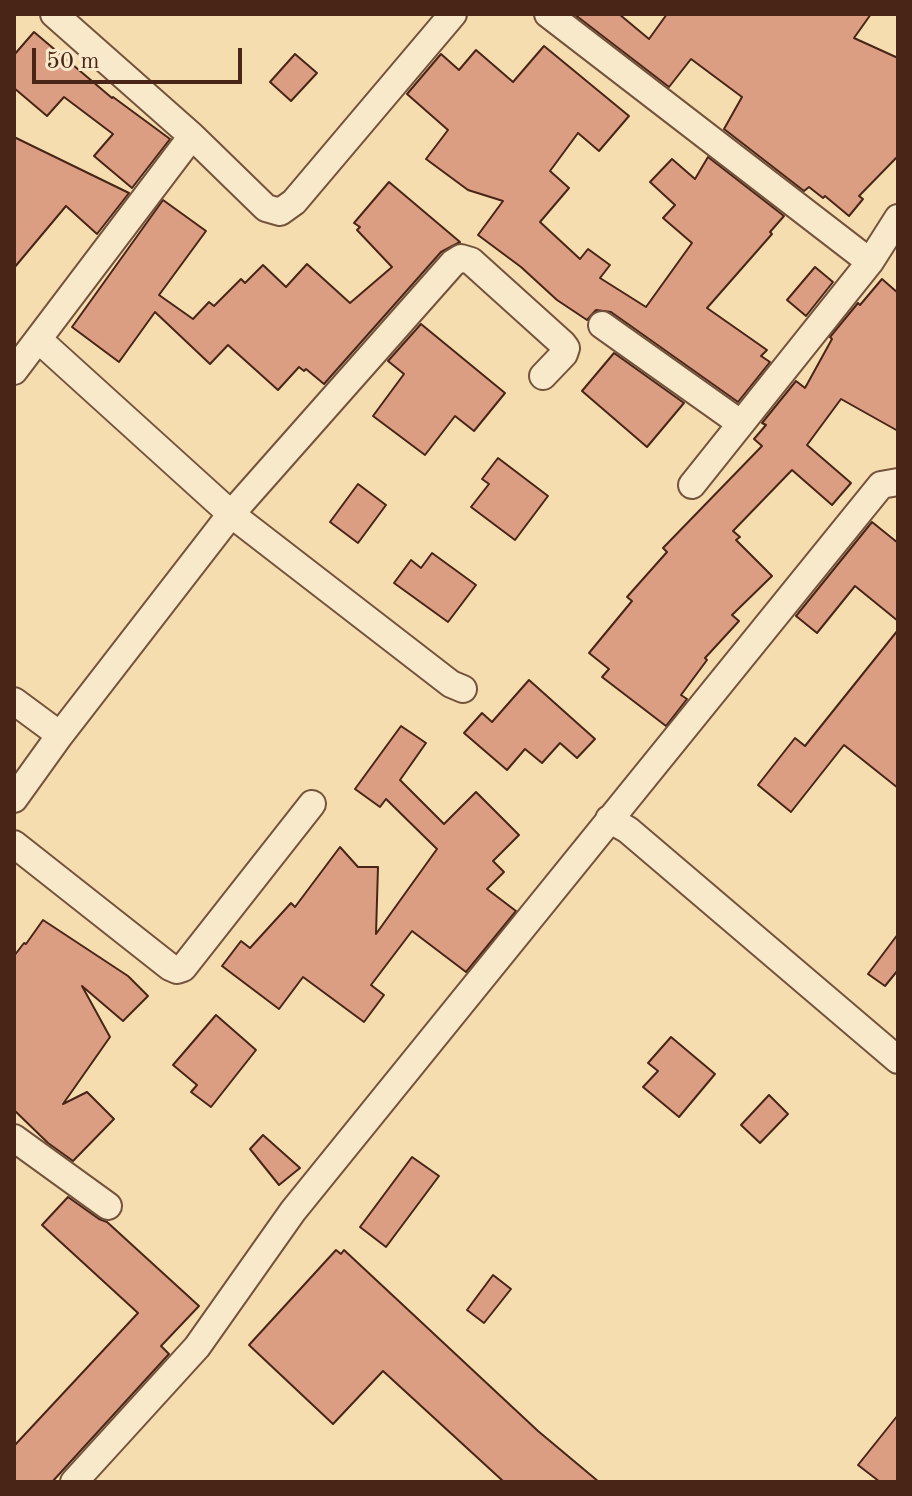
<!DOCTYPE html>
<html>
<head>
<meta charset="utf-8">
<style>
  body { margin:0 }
  #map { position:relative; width:912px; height:1496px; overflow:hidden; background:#f6ddaf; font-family:"Old Standard TT",serif }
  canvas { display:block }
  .frame { position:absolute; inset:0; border:16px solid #482517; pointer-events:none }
  .scale { position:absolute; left:32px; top:48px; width:210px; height:36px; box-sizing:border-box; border:4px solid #482517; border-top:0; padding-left:10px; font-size:24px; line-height:28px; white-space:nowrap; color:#482517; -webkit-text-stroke:6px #f9e9cb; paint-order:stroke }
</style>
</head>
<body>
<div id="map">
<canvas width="912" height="1496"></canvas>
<div class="frame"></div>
<div class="scale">50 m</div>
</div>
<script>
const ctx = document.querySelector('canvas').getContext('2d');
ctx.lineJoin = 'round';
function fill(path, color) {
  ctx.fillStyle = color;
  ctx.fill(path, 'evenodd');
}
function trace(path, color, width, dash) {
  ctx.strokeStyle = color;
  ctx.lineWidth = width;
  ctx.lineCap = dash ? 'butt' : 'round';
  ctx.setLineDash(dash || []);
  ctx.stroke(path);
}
const building = new Path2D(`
  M 574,14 L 619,14 L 649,39 L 667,14 L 871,14 L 854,38 L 898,58 L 898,156 L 859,196 L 863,199 L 849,216 L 825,196 L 823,198 L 809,187 L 804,191 L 724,129 L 742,97 L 691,59 L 669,87 Z
  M 34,32 L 112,98 L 113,97 L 170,139 L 132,188 L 94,156 L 113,134 L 64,97 L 47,116 L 14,88 L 14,55 Z
  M 544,46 L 629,116 L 599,151 L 578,133 L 550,171 L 569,188 L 540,222 L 580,259 L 588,249 L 610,265 L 600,278 L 646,307 L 692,243 L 663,218 L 675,205 L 650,182 L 672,159 L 695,179 L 708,157 L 784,216 L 770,232 L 772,234 L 707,308 L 767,350 L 761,356 L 770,362 L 738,402 L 611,312 L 596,310 L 587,320 L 557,300 L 521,267 L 478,235 L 503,201 L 468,190 L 426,159 L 448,130 L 407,94 L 441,54 L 459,70 L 476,50 L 513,82 Z
  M 295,54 L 317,73 L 291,101 L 270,82 Z
  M 14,137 L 129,193 L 97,234 L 66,206 L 14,268 Z
  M 389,182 L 460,242 L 441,252 L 324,384 L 306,369 L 304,371 L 299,367 L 278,390 L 228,345 L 210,364 L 155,312 L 119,362 L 72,327 L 163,200 L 206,231 L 159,295 L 193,319 L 209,302 L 214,306 L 241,279 L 245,283 L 263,265 L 286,287 L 307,264 L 350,303 L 392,267 L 357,230 L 360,227 L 354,223 Z
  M 815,267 L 833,282 L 806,316 L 787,300 Z
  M 882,279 L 898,293 L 898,431 L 841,399 L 807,445 L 851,483 L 832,505 L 792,470 L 733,531 L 740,537 L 736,540 L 772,576 L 732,615 L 739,621 L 705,658 L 707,660 L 681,695 L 687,699 L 666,726 L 602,677 L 609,669 L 589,653 L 632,601 L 627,597 L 667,552 L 663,548 L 762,446 L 754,439 L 766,425 L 762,423 L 796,381 L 805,388 L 832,339 L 830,337 L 858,303 L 860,305 Z
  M 421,324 L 505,393 L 474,431 L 455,416 L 425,455 L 373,416 L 404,374 L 388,361 Z
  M 614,353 L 684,403 L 647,447 L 582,391 Z
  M 498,458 L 548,496 L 515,540 L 471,507 L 489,484 L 482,479 Z
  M 358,484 L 386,505 L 358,543 L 330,522 Z
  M 872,522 L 898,543 L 898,621 L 855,586 L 817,633 L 796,616 Z
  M 432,553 L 476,585 L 448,622 L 394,583 L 411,560 L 421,568 Z
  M 898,630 L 898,788 L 844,745 L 791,812 L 758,785 L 795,738 L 805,746 Z
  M 529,680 L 595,739 L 577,758 L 560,743 L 542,763 L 525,749 L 507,770 L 464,733 L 482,713 L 492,722 Z
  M 401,726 L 426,743 L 400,780 L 444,824 L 476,792 L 519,835 L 493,861 L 504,872 L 487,889 L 516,911 L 466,972 L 412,931 L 371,985 L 384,995 L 364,1022 L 303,977 L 279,1009 L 222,966 L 241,941 L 250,948 L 291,903 L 295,907 L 340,847 L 358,867 L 378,867 L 376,934 L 437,849 L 386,799 L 380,807 L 355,789 Z
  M 43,920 L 128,976 L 148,996 L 123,1021 L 82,986 L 110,1037 L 63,1104 L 87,1092 L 114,1119 L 73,1161 L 48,1143 L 14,1110 L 14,956 L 24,943 L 26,944 Z
  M 898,934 L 898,970 L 885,986 L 868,974 Z
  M 216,1015 L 256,1050 L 211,1107 L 191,1092 L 197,1085 L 173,1065 Z
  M 671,1037 L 715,1074 L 679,1117 L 643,1087 L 658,1071 L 648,1063 Z
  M 769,1095 L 788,1114 L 760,1143 L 741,1125 Z
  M 263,1135 L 300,1168 L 279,1185 L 250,1149 Z
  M 412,1157 L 439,1176 L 386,1247 L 360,1227 Z
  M 68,1197 L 99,1219 L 107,1222 L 199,1306 L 161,1346 L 169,1354 L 52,1482 L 14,1482 L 14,1446 L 138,1313 L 42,1225 Z
  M 336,1250 L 341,1254 L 344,1250 L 538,1431 L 599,1482 L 504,1482 L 383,1371 L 333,1424 L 249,1345 Z
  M 493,1275 L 511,1289 L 484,1323 L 467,1310 Z
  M 898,1415 L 898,1482 L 880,1482 L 858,1465 Z`);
const minor = new Path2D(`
  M 54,14 L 192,136 L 266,208 L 280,212 L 294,202 L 453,14
  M 548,14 L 870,262
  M 602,325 L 740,423
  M 39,340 L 231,514 L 451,684 L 463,689
  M 14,371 L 192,136
  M 692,485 L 870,262 L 898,218
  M 14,701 L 60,735
  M 14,799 L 60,735 L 231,514 L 453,263 L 461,258 L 471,261 L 563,344 L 566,348 L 564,354 L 543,376
  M 609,819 L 628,830 L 898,1060
  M 14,844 L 170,967 L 177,970 L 183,968 L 312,804
  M 14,1138 L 108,1206
  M 74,1482 L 197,1347 L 293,1211 L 881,485 L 898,482`);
fill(building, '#db9e83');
trace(building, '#482517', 2);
trace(minor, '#74533d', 30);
trace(minor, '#f9e9cb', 26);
</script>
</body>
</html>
